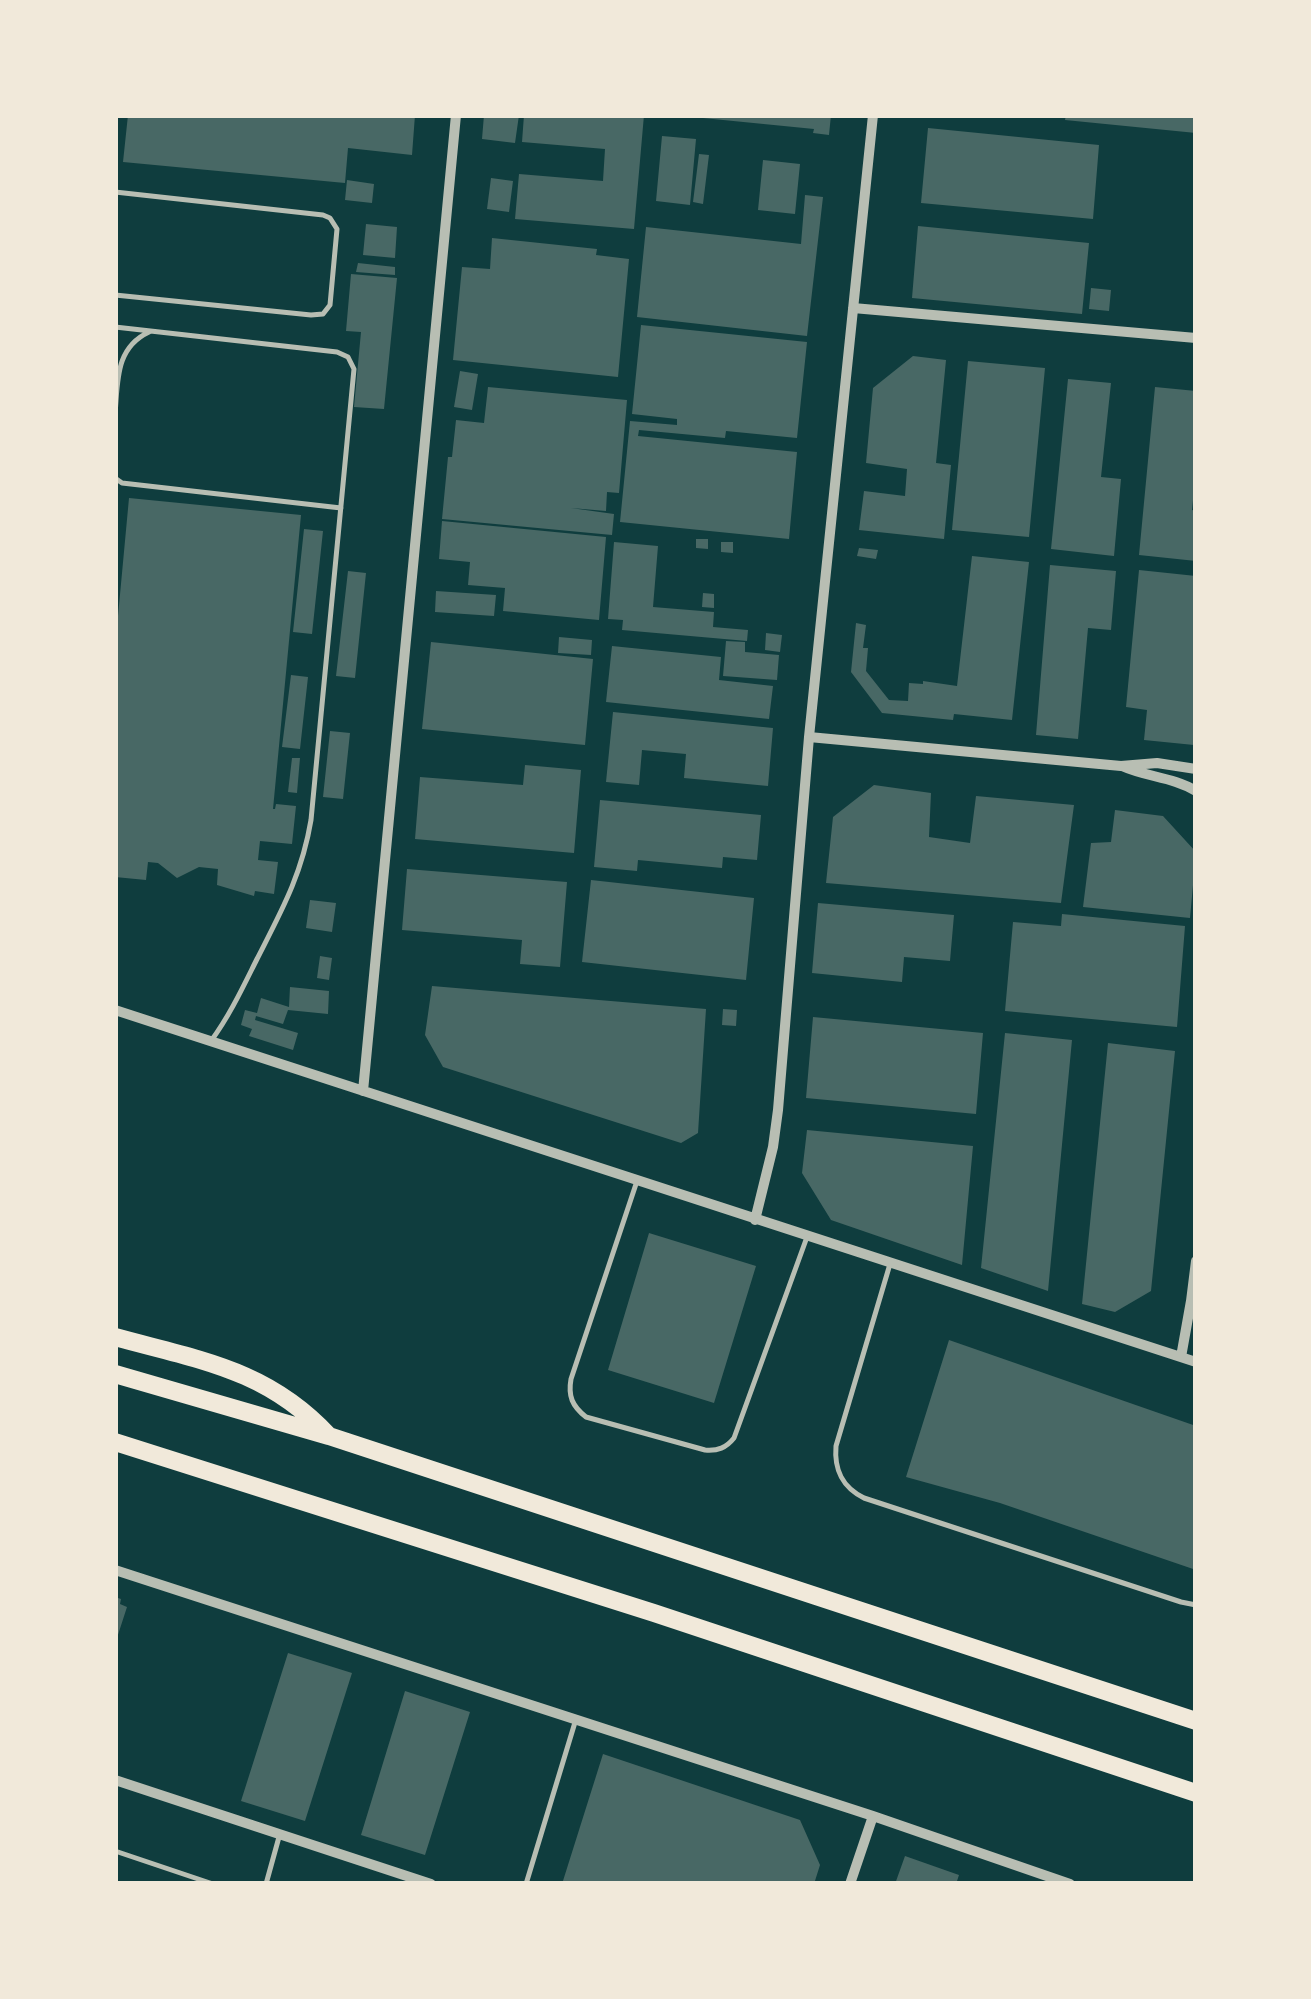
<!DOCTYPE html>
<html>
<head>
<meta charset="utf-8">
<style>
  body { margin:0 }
  #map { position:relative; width:1311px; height:1999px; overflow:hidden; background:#0f3d3e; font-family:"PT Sans Narrow",sans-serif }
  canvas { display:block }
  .frame { position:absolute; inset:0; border:118px solid #f1e9da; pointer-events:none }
</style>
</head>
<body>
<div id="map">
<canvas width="1311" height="1999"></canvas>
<div class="frame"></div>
</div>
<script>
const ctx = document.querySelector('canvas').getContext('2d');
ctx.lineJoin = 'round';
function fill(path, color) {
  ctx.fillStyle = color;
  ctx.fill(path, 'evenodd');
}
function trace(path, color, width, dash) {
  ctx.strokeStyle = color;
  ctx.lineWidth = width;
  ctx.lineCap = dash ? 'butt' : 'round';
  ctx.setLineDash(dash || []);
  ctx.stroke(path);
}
const building = new Path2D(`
  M 128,115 L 415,115 L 412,155 L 348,148 L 345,183 L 123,162 Z
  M 484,115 L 519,115 L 515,143 L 482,139 Z
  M 524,115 L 644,115 L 634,229 L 515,219 L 519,174 L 603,181 L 605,149 L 522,142 Z
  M 703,115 L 831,115 L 829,135 L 813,133 L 814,129 L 703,118 Z
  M 1066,115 L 1196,115 L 1196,133 L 1065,120 Z
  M 928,128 L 1099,145 L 1093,219 L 921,203 Z
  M 662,136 L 696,139 L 690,205 L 656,201 Z
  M 699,154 L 709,155 L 703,204 L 693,202 Z
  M 763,160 L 800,164 L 795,214 L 758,210 Z
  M 491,178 L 513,181 L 509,212 L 487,209 Z
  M 347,180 L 374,184 L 372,203 L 345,200 Z
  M 805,195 L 823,197 L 807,336 L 637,317 L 646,227 L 801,244 Z
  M 366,224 L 397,227 L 395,258 L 363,255 Z
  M 918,226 L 1089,243 L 1082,314 L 912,298 Z
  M 492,238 L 597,249 L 596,255 L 629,259 L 618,377 L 453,360 L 462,267 L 490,269 Z
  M 358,263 L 395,267 L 395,275 L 356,272 Z
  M 351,274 L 397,278 L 384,409 L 354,407 L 361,332 L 346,331 Z
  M 1091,288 L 1111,290 L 1109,311 L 1089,309 Z
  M 641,325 L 807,342 L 797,438 L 726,431 L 725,438 L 639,430 L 638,436 L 797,452 L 789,539 L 620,522 L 630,421 L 677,425 L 677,419 L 632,414 Z
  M 913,356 L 946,360 L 936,463 L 951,465 L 944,539 L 859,530 L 864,491 L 905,496 L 907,469 L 866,463 L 873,388 Z
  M 968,361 L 1045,368 L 1029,537 L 952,530 Z
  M 460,371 L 478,374 L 472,410 L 454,407 Z
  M 1068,379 L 1111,383 L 1101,477 L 1121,479 L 1114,556 L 1051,549 Z
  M 488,387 L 627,400 L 619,493 L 607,492 L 606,511 L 571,508 L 614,514 L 612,535 L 442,519 L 448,457 L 452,457 L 456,420 L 484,423 Z
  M 1155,387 L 1196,391 L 1196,471 L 1192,510 L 1196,511 L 1196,561 L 1139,555 Z
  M 129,498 L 301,515 L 273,809 L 275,809 L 276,804 L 296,806 L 292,844 L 260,841 L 258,860 L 278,862 L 274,894 L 255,891 L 254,896 L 217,885 L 218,869 L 199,867 L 177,878 L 158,863 L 148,862 L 146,880 L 115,877 L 115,648 Z
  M 442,521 L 606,537 L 599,620 L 503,611 L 505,588 L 468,585 L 470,562 L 439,559 Z
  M 304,529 L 323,531 L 312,634 L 293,632 Z
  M 696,539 L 708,539 L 708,549 L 696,548 Z
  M 614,542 L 658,546 L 653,607 L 714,612 L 713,627 L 748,630 L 747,641 L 622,630 L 623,620 L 608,619 Z
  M 721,542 L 733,542 L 733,553 L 721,552 Z
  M 859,548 L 878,550 L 876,559 L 857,556 Z
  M 972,556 L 1029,562 L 1012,720 L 954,714 L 953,720 L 882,713 L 851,672 L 856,623 L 866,625 L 863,648 L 868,648 L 866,671 L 889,700 L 908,701 L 909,683 L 923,684 L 923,681 L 957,686 Z
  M 1050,565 L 1116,571 L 1111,630 L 1088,628 L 1078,739 L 1036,735 Z
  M 1139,570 L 1196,576 L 1196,718 L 1194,745 L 1144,740 L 1147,710 L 1126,707 Z
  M 348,571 L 366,573 L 355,678 L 336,676 Z
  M 436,591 L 496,595 L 494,616 L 435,612 Z
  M 703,593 L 714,594 L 714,608 L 702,607 Z
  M 766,633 L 782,635 L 780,652 L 765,650 Z
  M 559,637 L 592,640 L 591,655 L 558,653 Z
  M 726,641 L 745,642 L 745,652 L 779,655 L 777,680 L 723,676 Z
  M 431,642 L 593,659 L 585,745 L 422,729 Z
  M 612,646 L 721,657 L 719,680 L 773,686 L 769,719 L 606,702 Z
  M 291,675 L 308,677 L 300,749 L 282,747 Z
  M 613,712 L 773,728 L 768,786 L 684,778 L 686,754 L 642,750 L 639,785 L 606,782 Z
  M 330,731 L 350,733 L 343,799 L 323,797 Z
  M 292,758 L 300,758 L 297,793 L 288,792 Z
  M 525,765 L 581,770 L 574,853 L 415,839 L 420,777 L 523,785 Z
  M 874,785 L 931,793 L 929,837 L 970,843 L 976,796 L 1074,805 L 1061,903 L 826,883 L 833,817 Z
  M 600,800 L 761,815 L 757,860 L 723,857 L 722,868 L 638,860 L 637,871 L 594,867 Z
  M 1115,810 L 1163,816 L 1196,852 L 1190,918 L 1083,907 L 1091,843 L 1111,842 Z
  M 407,869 L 567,882 L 560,967 L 520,964 L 522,940 L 402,930 Z
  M 591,880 L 754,898 L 746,980 L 582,962 Z
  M 310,900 L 336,903 L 332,932 L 306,928 Z
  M 818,903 L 954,915 L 950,961 L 904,957 L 902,982 L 812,973 Z
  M 1062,914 L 1185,926 L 1177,1027 L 1005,1011 L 1013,922 L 1061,926 Z
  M 320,956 L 332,958 L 329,980 L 317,978 Z
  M 432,986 L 706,1009 L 698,1133 L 681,1143 L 443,1067 L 425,1035 Z
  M 290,987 L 329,991 L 328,1014 L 288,1010 L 283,1024 L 256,1016 L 255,1020 L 298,1033 L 293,1050 L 249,1036 L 252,1029 L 241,1025 L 245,1010 L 257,1013 L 261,998 L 289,1007 Z
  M 723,1009 L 737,1010 L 736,1026 L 722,1025 Z
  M 813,1017 L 983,1033 L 976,1114 L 806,1098 Z
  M 1005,1033 L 1072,1040 L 1048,1291 L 981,1268 Z
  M 1108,1043 L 1175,1051 L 1151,1291 L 1115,1312 L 1082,1304 Z
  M 807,1130 L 973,1146 L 962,1265 L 831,1220 L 802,1173 Z
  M 649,1233 L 756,1266 L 714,1403 L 608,1370 Z
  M 949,1340 L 1196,1426 L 1196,1570 L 1000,1503 L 906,1477 Z
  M 115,1597 L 121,1599 L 120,1604 L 127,1607 L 116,1641 Z
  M 288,1653 L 352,1673 L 305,1821 L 241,1801 Z
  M 405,1691 L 470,1712 L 425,1855 L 361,1835 Z
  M 603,1754 L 800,1820 L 820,1865 L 814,1884 L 562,1884 Z
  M 905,1856 L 959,1875 L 957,1881 L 965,1884 L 895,1884 Z`);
const service = new Path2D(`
  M 115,192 L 323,215 L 330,218 L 337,229 L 330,305 L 323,314 L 311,315 L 115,295
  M 115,327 L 337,352 L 348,357 L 354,369 L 311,820 C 302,874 282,910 257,959 C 243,987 230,1015 211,1041
  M 115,414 C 118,381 115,348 149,332
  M 115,478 L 122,483 L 341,508
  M 637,1181 L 571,1379 C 568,1396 572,1406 586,1417 L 705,1450 C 718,1451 726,1448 734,1438 L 807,1237
  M 890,1264 L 836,1446 C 834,1470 842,1487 864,1498 L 1181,1602 L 1196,1605
  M 115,1851 L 213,1884
  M 266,1884 L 279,1837
  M 526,1884 L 576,1719`);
const minor = new Path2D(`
  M 853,308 L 1196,338
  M 809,737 L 1121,766 L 1157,763 L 1196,769
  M 1122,766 C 1146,777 1173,777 1196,791
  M 115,1010 L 1196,1362
  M 363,1091 L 456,115
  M 755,1220 L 773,1147 L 778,1110 L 809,737 L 873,115
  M 1181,1357 L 1191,1301 L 1196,1261
  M 115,1570 L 873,1816 L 1070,1884
  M 115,1780 L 431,1884
  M 850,1884 L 873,1816`);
const primary = new Path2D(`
  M 115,1337 C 199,1360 267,1369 329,1436
  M 115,1374 L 329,1436 L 1196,1721
  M 115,1442 L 654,1613 L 1196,1793`);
fill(building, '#486865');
trace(service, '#b8beb3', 5);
trace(minor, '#b8beb3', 10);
trace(primary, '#f1e9da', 18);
</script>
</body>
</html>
